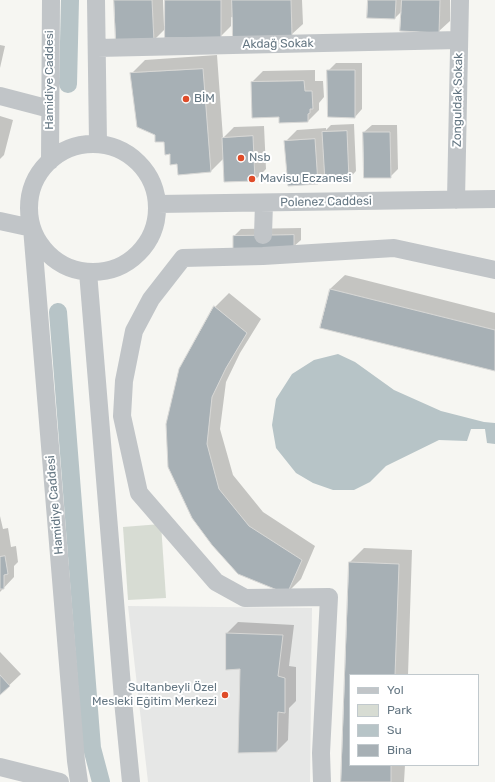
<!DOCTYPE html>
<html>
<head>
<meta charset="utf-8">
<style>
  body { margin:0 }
  #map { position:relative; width:495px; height:782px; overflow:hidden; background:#f6f6f2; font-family:Rubik,sans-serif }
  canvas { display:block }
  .legend { position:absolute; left:349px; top:674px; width:130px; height:92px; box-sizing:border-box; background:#fff; border:1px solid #c1c9cd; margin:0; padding:5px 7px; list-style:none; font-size:12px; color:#657783 }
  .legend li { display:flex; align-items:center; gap:8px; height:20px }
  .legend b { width:20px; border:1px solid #c1c9cd }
</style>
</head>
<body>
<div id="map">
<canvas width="495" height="782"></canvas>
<ul class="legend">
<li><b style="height:5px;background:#c1c5c8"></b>Yol</li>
<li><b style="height:11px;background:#d7dcd3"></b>Park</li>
<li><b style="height:11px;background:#b7c4c7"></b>Su</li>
<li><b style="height:11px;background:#a7b0b5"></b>Bina</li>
</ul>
</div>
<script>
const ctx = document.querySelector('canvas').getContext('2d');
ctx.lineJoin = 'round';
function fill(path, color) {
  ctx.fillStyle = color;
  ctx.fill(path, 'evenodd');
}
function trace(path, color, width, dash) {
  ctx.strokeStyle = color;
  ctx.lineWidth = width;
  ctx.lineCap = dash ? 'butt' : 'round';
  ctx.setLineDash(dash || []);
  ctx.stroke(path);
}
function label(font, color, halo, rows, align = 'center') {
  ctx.font = font + ' Rubik,sans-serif';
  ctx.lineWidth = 4;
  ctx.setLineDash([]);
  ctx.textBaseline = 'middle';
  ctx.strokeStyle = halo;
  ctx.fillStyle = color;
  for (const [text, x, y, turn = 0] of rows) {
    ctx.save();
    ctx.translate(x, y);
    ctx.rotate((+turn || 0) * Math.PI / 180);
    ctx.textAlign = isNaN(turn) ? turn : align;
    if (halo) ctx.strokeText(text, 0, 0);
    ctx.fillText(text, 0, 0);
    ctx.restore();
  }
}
const built = new Path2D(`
  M 128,606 L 312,608 L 310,782 L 148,782 Z`);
const green = new Path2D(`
  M 161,524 L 166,598 L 128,600 L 123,527 Z`);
const water = new Path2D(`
  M 338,354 L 355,362 L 394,390 L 441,411 L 484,422 L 495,423 L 495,444 L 487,443 L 485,429 L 471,429 L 467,441 L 439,440 L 386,466 L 370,482 L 354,490 L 333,490 L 313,483 L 296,473 L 276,448 L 272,425 L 276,399 L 292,374 L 314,360 Z`);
const shadow = new Path2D(`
  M 115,0 L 163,0 L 164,26 L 166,26 L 166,0 L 302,0 L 303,24 L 291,35 L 231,17 L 231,26 L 220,37 L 166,28 L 153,41 Z
  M 369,0 L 450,0 L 450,21 L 438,32 L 402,11 L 395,18 Z
  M 0,45 L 5,46 L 0,68 Z
  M 217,55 L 223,138 L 234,127 L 264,126 L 266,169 L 255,180 L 224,158 L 210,172 L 178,163 L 171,153 L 165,141 L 156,135 L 131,74 L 145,60 Z
  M 336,63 L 362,63 L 362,109 L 355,117 L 328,71 Z
  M 315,70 L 315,81 L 323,81 L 324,97 L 319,103 L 319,110 L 308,121 L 280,116 L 252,82 L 263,71 Z
  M 0,116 L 13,120 L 4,155 L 0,159 Z
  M 354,124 L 356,171 L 349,179 L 325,175 L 318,183 L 286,141 L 297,130 L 326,128 L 326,130 L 331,125 Z
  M 372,125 L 397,125 L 398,169 L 390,177 L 364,132 Z
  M 301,228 L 301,240 L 293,247 L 234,236 L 241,229 Z
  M 345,275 L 495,313 L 495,370 L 330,289 Z
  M 229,293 L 261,319 L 240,353 L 226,382 L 220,429 L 233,475 L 263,512 L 315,546 L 301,579 L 287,593 L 193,517 L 215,307 Z
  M 0,516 L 3,529 L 8,528 L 11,547 L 16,546 L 18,562 L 14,566 L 14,577 L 0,592 Z
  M 364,548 L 412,550 L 408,675 L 350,675 L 350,765 L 405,765 L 404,782 L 342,782 L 350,562 Z
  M 238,622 L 294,625 L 289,666 L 296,667 L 296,701 L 289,708 L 288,740 L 277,751 L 227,633 Z
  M 0,652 L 21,674 L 0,694 Z`);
const canal = new Path2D(`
  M 68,84 L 70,0
  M 58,312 L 92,748 L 101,782`);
const building = new Path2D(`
  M 114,0 L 152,0 L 154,42 L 116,44 Z
  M 165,0 L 221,0 L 221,38 L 165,38 Z
  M 232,0 L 291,0 L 292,36 L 233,37 Z
  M 368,0 L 396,0 L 395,19 L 367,18 Z
  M 402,0 L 440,0 L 439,33 L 400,31 Z
  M 203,69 L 211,172 L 178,175 L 177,164 L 170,165 L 170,154 L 165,155 L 164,142 L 155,142 L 155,135 L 137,127 L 130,73 Z
  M 327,70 L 355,70 L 355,118 L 328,117 Z
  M 304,81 L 305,91 L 312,91 L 313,109 L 310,109 L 310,113 L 308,114 L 308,122 L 279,123 L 279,117 L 252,118 L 251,82 Z
  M 347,131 L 349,180 L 325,181 L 322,132 Z
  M 363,132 L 390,132 L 391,178 L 364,178 Z
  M 253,136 L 255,181 L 224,182 L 222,138 Z
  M 315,139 L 318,184 L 288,186 L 284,141 Z
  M 294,235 L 294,248 L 233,249 L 233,236 Z
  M 330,289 L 495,330 L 495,371 L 320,328 Z
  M 214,306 L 247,333 L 226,368 L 212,397 L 207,444 L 219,489 L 249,526 L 302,560 L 287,594 L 238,574 L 212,545 L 192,518 L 168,467 L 166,424 L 179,369 Z
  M 5,556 L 8,574 L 4,575 L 4,589 L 0,589 L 0,557 Z
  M 349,562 L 399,564 L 395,675 L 350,675 L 350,765 L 391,765 L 391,782 L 341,782 Z
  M 226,633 L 283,635 L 278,676 L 285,678 L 285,713 L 278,712 L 277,752 L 238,753 L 240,669 L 226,670 Z
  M 0,675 L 10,686 L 0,695 Z`);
const minor = new Path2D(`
  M 96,0 L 98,143
  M 97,48 L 459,40
  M 0,96 L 50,109
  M29 208a64 64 0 1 1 128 0a64 64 0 1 1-128 0Z
  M 50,161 L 51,0
  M 456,200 L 460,0
  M 158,204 L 495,199
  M 0,221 L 32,228
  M 32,228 L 76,761 L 79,782
  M 263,235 L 264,203
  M 88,272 L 124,711 L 131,782
  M 0,767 L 60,782
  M 322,782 L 321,753 L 329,597 L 245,598 L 216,582 L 139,493 L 122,416 L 124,381 L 134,331 L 151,299 L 183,258 L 263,256 L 394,248 L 495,270`);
const markers = [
  [186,99,4,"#df4c29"],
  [241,158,4,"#df4c29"],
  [252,179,4,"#df4c29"],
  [225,695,4,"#df4c29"]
];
const streetNames = [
  ["Akdağ Sokak",278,44,-1],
  ["Hamidiye Caddesi",50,80,-90],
  ["Zonguldak Sokak",458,100,-89],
  ["Polenez Caddesi",326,202,-1],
  ["Hamidiye Caddesi",55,505,-95]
];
const poiNames = [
  ["BİM",194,99],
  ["Nsb",249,158],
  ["Mavisu Eczanesi",260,179],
  ["Sultanbeyli Özel",217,688,"right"],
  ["Mesleki Eğitim Merkezi",217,702,"right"]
];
fill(built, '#e6e7e6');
fill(green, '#d7dcd3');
fill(water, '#b7c4c7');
fill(shadow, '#0003');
trace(canal, '#b7c4c7', 18);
fill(building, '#a7b0b5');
trace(building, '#d7d7d5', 1);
trace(minor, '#c1c5c8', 18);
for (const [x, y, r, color] of markers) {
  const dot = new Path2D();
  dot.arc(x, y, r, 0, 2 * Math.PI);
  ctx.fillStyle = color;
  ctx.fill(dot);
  trace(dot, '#fff', 1.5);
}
label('12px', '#657783', '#fff', streetNames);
label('12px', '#657783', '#fff', poiNames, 'left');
</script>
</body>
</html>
